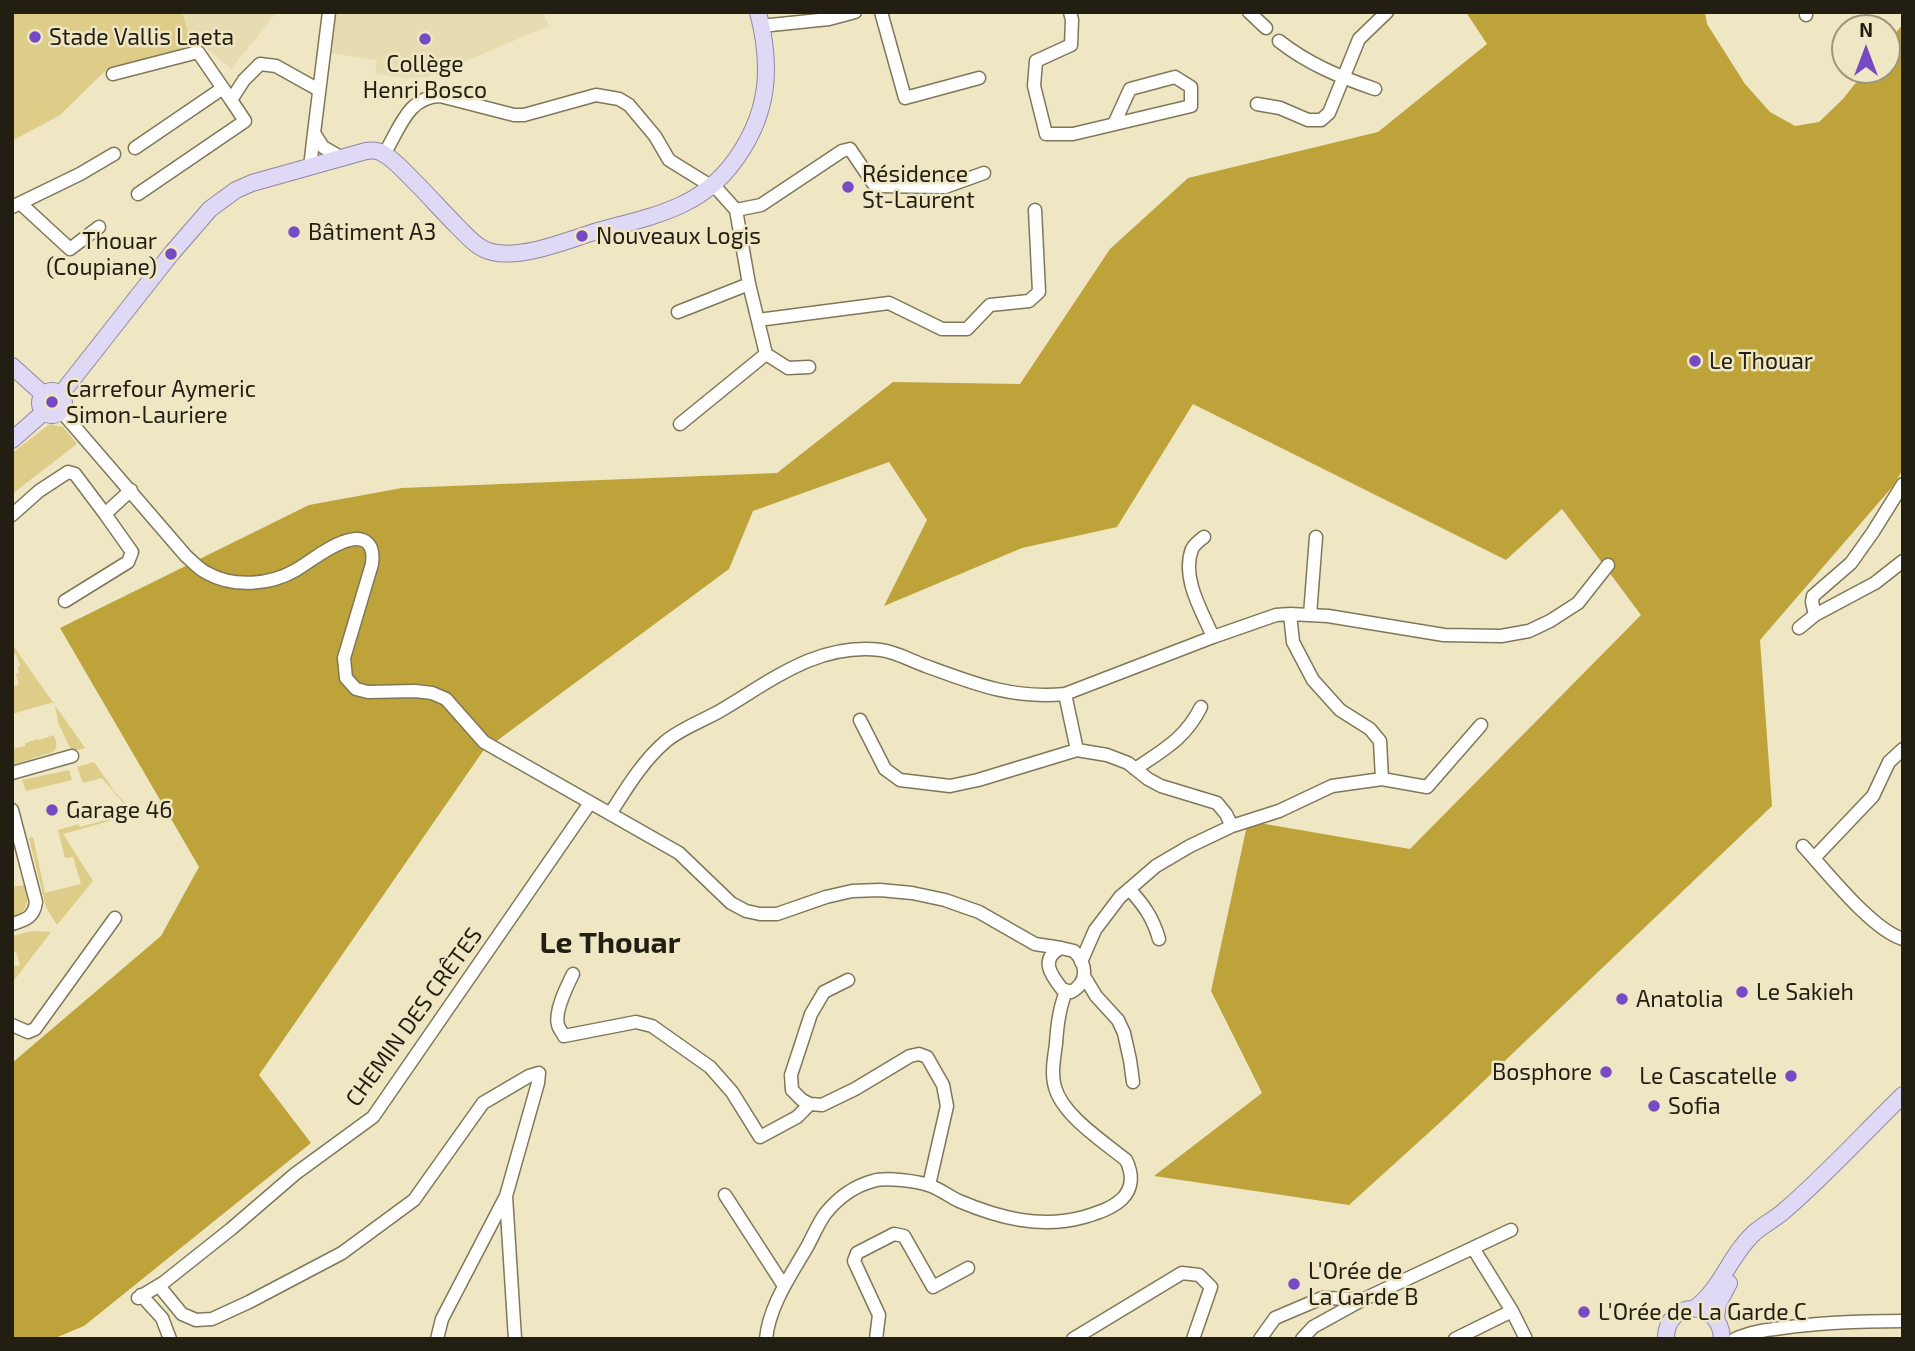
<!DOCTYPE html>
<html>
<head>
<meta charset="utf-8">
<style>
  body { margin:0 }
  #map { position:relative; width:1915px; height:1351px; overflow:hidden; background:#efe6c4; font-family:"Exo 2",sans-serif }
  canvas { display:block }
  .frame { position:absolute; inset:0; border:14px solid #221f12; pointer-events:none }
  .north { position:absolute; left:1831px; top:14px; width:70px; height:70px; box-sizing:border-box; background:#efe6c4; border:2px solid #9d967d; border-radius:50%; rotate:0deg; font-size:19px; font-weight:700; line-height:28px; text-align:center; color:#221f12 }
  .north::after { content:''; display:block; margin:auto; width:24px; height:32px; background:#754ac2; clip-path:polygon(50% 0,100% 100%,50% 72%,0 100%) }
</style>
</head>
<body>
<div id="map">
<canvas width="1915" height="1351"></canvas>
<div class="frame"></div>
<div class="north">N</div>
</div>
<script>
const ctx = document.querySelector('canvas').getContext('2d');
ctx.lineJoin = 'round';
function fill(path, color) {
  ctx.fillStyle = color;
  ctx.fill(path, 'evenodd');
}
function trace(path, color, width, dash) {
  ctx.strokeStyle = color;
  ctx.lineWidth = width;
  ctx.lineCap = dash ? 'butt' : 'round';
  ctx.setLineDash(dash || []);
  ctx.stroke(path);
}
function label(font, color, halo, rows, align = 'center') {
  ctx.font = font + ' "Exo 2",sans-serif';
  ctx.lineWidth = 5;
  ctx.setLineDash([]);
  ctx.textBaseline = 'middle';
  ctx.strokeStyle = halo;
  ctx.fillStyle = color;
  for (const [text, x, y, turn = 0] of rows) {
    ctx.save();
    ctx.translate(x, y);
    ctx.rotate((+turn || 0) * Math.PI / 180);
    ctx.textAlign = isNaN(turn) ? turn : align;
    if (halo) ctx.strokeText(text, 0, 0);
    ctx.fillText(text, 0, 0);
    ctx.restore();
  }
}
const built = new Path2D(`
  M 182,12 L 277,12 L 231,69 L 188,32 Z
  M 336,12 L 543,12 L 549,26 L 427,77 L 409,78 L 375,74 L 377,60 L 330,53 Z`);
const green = new Path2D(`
  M 12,12 L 182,12 L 188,32 L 201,44 L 194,48 L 104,72 L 60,115 L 12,141 Z
  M 50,424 L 63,427 L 77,444 L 12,494 L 12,453 Z
  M 12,644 L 85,748 L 72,752 L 59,725 L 54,702 L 12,714 L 12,687 L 19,685 L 16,674 L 19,673 L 18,667 L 20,666 L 16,654 L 12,655 Z
  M 54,735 C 56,742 59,747 53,752 L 12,765 L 12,747 L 13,749 L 25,746 L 25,743 L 38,739 L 39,740 Z
  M 94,762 L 115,792 L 135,814 L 63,834 L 93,881 L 57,925 L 46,907 L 29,838 L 33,837 L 45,893 L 81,884 L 73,857 L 65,858 L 58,830 L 79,824 L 80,827 L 116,817 L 116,814 L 132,813 L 102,778 L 83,783 L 77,767 Z
  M 69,770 L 72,780 L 26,791 L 22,780 Z
  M 24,885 L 26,886 C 30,902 27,911 12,919 L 12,907 L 14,906 L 12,887 Z
  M 32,931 L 51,932 L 12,983 L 12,967 L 20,965 L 16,952 L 13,953 L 12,936 Z`);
const forest = new Path2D(`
  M 1466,12 L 1705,12 L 1707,24 L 1745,84 L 1770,112 L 1795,126 L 1819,122 L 1843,99 L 1866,70 L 1887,70 L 1887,44 L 1903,24 L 1903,469 L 1893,486 L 1760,640 L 1772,806 L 1446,1117 L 1349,1205 L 1154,1176 L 1262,1093 L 1211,991 L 1248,821 L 1410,849 L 1641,615 L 1562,509 L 1506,560 L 1193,404 L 1117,527 L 1022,548 L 884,606 L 927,520 L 889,462 L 753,511 L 729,569 L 483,751 L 259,1075 L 311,1143 L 84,1326 L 53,1339 L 12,1339 L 12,1063 L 161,936 L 199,867 L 60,628 L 309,505 L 402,488 L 777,473 L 893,382 L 1020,384 L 1110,249 L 1188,178 L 1378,132 L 1487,44 Z`);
const minor = new Path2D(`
  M 329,12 L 314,133 L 323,147 L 342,158
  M 881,12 L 905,98 L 979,78
  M 1070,12 L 1072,20 L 1071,45 L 1036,61 L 1034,86 L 1046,134 L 1073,134 L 1191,106 L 1191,87 L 1175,77 L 1130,89 L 1114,124
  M 1249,12 L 1266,28
  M 1806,15 L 1806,12
  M 761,26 L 829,19 L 855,12
  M 1279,41 C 1308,64 1340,77 1375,89
  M 113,74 L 198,52 L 231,100 L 244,80 L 260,64 L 276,66 L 319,90
  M 1257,104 L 1280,108 L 1308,120 L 1321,120 L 1329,113 L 1359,39 L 1387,12
  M 135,148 L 223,88
  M 384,154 C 400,129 407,97 440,96 L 514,115 L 524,115 L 596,95 L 619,99 L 629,105 L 655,136 L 669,160 L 719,191 L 736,210 L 749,284 L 766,354 L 680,424
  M 310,167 L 314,133
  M 138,194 L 245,121 L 231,100
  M 20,203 L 70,249 L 99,227
  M 12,207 L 80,174 L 114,154
  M 736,210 L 761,205 L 842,151 L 850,149 L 875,186 L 945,187 L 984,173
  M 678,312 L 749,284
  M 758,320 L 889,303 L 942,329 L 967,329 L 990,305 L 1029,301 L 1039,292 L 1035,210
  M 766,354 L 788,368 L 809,367
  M 61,411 L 186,556 C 193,562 199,569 207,573 C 234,588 270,585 296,570 C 311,561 326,548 343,542 C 363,534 375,542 372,564 L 344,658 L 346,678 L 356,689 L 368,692 L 415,691 L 432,693 L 446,699 L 484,742 L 679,853 L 731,903 L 746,911 L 760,914 L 777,914 L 826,897 L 852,891 L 880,890 L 912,893 L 945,900 L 979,912 L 1035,944 L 1061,948
  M 12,515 L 39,491 L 68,472 L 75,474 L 105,514 L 131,490
  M 1204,537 C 1200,540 1194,545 1192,549 C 1181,578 1202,611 1213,637
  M 65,601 L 128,562 L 132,552 L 105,514
  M 1290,614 L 1293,642 L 1313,680 L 1340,710 L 1370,729 L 1380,741 L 1382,779
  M 1310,615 L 1316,537
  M 1815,615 L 1812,602 L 1813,596 L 1851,563 L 1873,532 L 1903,484
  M 1799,628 L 1815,615 L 1875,583 L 1903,561
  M 1065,694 L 1077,750
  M 860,720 L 885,769 L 900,780 L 950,786 L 978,780 L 1077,750 L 1107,755 L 1128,763 L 1148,779 L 1161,786 L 1217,803 L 1226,814 L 1232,826
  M 1135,769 C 1163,750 1185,739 1201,707
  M 12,773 L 72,756
  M 12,810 L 36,902 C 34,917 26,920 12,924
  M 610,814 C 626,789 642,762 665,742 C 678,730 704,720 720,711 C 771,681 818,642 881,650 C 896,652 912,661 926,666 C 975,684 1012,699 1065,694 L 1213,637 L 1276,615 L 1290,614 L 1328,616 L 1444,635 L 1501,636 L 1529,631 L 1550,621 L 1578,603 L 1608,565
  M 1803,846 C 1826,871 1872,930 1903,939
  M 1814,858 L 1873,796 L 1889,762 L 1903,749
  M 1129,889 C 1144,905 1153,918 1159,939
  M 1061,948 L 1074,951 C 1087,964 1089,982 1071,992 L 1062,989 C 1051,975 1039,959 1061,948 Z
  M 1081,962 L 1095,930 L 1120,897 L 1156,866 L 1190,846 L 1232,826 L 1279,811 L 1332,786 L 1382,779 L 1427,787 L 1481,725
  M 573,974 C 567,986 554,1012 558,1025 C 559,1029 562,1032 564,1036 L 636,1022 L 652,1026 L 710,1067 L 732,1092 L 760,1137 L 797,1117 L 810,1104
  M 1084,976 L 1096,996 L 1118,1020 L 1124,1033 L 1130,1060 L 1133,1082
  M 848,980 L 824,992 L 811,1014 L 791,1075 L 792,1090 L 802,1100 L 810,1104 L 822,1105 L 855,1089 L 910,1056 L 919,1054 L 927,1057 L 943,1085 L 947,1106 L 929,1185
  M 12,1025 L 28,1032 L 35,1029 L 115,918
  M 725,1195 L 784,1286
  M 506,1196 L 515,1339
  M 1473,1248 L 1512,1311 L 1526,1339
  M 159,1286 L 182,1314 L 196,1320 L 212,1319 L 249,1302 L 342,1253 L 414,1200 L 483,1103 L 529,1076 L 539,1073 L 538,1083 L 506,1196 L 442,1319 L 437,1339
  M 141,1295 L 162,1318 L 170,1339
  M 138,1298 L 163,1283 L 231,1229 L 295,1174 L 373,1117 L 590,803
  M 766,1339 C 769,1306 791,1275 807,1247 C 813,1236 818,1224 825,1214 C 837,1199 854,1186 873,1181 C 886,1177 918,1181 931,1186 C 941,1190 949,1196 959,1201 C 999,1218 1041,1229 1084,1217 C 1097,1213 1111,1209 1122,1199 C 1133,1188 1133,1174 1126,1160 C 1104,1142 1062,1115 1055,1087 C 1051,1074 1054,1058 1056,1044 C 1057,1026 1059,1008 1066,992
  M 876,1339 L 879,1315 L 854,1261 L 857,1253 L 894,1234 L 904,1236 L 933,1287 L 968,1268
  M 1073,1339 L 1182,1273 L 1199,1275 L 1211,1287 L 1193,1339
  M 1260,1339 L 1275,1318 L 1322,1298 L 1361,1299
  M 1302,1339 L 1313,1327 L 1362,1300 L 1511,1230
  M 1455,1339 L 1512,1311
  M 1735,1339 C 1750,1332 1766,1330 1782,1328 C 1823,1322 1862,1321 1903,1321`);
const major = new Path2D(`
  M 12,366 L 43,394
  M40 403a12 12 0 1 1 24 0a12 12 0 1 1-24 0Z
  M 61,394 L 171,254 L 210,209 L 236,190 L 252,183 L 366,151 C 372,150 377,150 382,153 C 394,159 404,171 414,181 C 429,196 443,212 458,227 C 468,237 478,249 492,252 C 521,259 563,242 591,233 C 621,224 654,218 683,204 C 732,181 766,124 766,70 C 766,50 763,31 758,12
  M 12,440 L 44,412
  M 1695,1308 C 1721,1289 1730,1255 1754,1233 C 1763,1225 1775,1219 1784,1211 C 1826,1175 1863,1134 1903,1095
  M 1716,1319 L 1718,1304 L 1729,1283
  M 1666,1339 C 1665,1299 1721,1298 1722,1339`);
const markers = [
  [35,37,7,"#754ac2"],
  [425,39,7,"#754ac2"],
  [848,187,7,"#754ac2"],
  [294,232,7,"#754ac2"],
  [582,236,7,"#754ac2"],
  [171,254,7,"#754ac2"],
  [1695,361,7,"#754ac2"],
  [52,402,7,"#754ac2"],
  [52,810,7,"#754ac2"],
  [1742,992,7,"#754ac2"],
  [1622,999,7,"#754ac2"],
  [1606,1072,7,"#754ac2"],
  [1791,1076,7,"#754ac2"],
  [1654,1106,7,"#754ac2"],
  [1294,1284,7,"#754ac2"],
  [1584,1312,7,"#754ac2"]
];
const poiNames = [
  ["Stade Vallis Laeta",49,37],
  ["Collège",425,64,"center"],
  ["Henri Bosco",425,90,"center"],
  ["Résidence",862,174],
  ["St-Laurent",862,200],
  ["Bâtiment A3",308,232],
  ["Nouveaux Logis",596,236],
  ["Thouar",157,241,"right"],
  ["(Coupiane)",157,267,"right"],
  ["Le Thouar",1709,361],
  ["Carrefour Aymeric",66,389],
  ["Simon-Lauriere",66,415],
  ["Garage 46",66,810],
  ["Le Sakieh",1756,992],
  ["Anatolia",1636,999],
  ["Bosphore",1592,1072,"right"],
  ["Le Cascatelle",1777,1076,"right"],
  ["Sofia",1668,1106],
  ["L'Orée de",1308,1271],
  ["La Garde B",1308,1297],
  ["L'Orée de La Garde C",1598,1312]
];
const streetNames = [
  ["CHEMIN DES CRÊTES",414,1017,-54]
];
const districtNames = [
  ["Le Thouar",610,943]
];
fill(built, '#e7dbb1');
fill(green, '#decc89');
fill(forest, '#bda33a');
trace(minor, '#807758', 15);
trace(major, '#9087a2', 18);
trace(minor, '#fff', 12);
trace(major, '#e0d9f5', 16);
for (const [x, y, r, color] of markers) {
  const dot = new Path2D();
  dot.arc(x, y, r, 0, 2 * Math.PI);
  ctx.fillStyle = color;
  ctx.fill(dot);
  trace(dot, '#efe6c4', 2.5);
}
label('23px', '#221f12', '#efe6c4', poiNames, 'left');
label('23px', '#221f12', '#efe6c4', streetNames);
label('bold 30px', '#221f12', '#efe6c4', districtNames);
</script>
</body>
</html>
